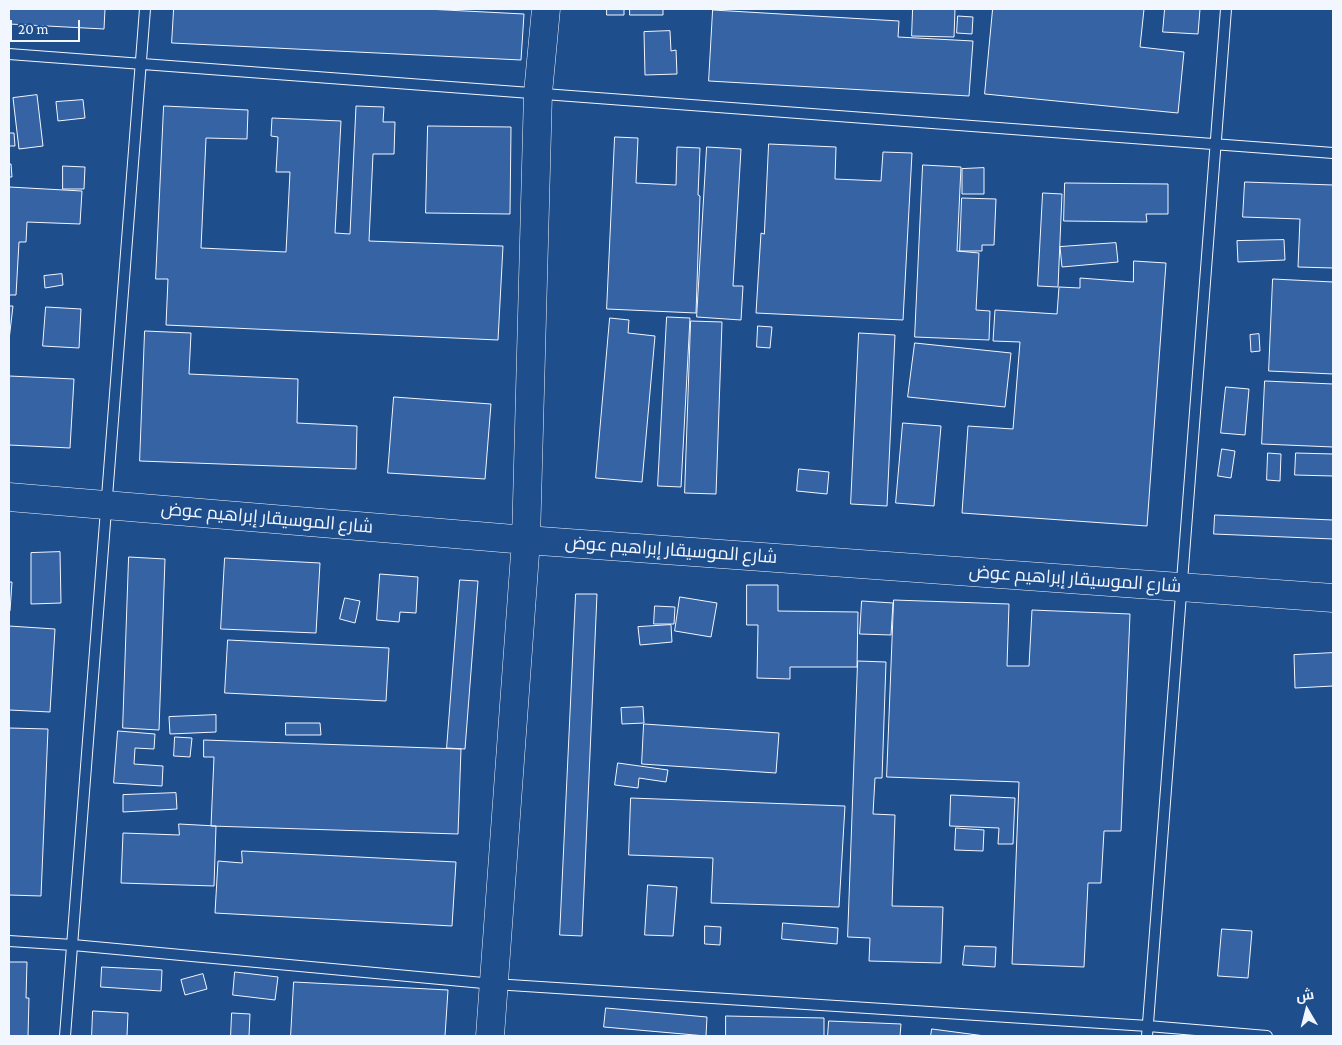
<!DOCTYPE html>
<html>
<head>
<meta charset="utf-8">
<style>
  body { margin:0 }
  #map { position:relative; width:1342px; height:1045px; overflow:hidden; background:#1f4e8c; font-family:"Crimson Pro",Cairo,serif }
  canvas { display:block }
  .frame { position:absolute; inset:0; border:10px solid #f2f6ff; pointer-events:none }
  .north { position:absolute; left:1282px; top:985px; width:50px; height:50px; -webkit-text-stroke:4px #1f4e8c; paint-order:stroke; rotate:352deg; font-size:14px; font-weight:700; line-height:20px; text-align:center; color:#f2f6ff }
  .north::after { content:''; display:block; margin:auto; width:18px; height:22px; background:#f2f6ff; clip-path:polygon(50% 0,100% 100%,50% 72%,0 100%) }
  .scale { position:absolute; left:10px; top:20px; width:70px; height:22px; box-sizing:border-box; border:2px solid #f2f6ff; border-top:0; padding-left:6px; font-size:15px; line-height:18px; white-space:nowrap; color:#f2f6ff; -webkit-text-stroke:4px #1f4e8c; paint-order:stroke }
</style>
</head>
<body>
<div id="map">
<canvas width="1342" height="1045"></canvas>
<div class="frame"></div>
<div class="north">ش</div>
<div class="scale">20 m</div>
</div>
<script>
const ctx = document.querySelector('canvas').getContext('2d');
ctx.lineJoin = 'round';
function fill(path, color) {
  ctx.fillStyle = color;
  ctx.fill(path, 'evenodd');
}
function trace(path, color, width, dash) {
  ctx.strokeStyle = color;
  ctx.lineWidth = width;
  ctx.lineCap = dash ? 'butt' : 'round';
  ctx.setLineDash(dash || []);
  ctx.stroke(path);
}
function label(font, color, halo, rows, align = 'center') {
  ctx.font = font + ' "Crimson Pro",Cairo,serif';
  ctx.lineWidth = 4;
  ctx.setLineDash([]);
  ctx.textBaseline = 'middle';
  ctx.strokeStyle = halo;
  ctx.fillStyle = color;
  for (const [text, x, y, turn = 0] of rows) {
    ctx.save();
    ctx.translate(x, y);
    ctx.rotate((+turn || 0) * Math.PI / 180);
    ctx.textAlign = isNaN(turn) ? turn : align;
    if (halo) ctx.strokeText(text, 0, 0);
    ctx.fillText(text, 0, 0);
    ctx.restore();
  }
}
const building = new Path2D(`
  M 9,9 L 105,9 L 104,29 L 9,24 Z
  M 174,9 L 426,9 L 524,14 L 521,60 L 172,43 Z
  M 607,9 L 624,9 L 624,15 L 607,15 Z
  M 630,9 L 663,9 L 663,15 L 630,15 Z
  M 913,9 L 955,9 L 954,37 L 912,36 Z
  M 993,9 L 1144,9 L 1140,47 L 1184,52 L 1178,113 L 985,94 Z
  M 1165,9 L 1200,9 L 1198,34 L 1163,32 Z
  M 713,10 L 899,21 L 898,37 L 973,41 L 969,96 L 709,81 Z
  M 958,16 L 973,17 L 972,34 L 957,33 Z
  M 670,31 L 671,51 L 676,50 L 677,74 L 645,75 L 644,32 Z
  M 37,95 L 43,146 L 19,149 L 13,98 Z
  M 83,100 L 85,118 L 58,121 L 56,102 Z
  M 164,106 L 248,110 L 247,139 L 206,138 L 201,248 L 286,252 L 290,172 L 276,172 L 278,137 L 271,136 L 272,118 L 341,121 L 335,233 L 350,234 L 356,106 L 384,107 L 383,122 L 395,122 L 394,154 L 373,154 L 369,241 L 503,246 L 498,340 L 166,325 L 168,279 L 156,279 Z
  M 428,126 L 511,127 L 510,214 L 426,213 Z
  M 9,133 L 14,133 L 15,146 L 9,146 Z
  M 615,137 L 638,138 L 636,183 L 676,185 L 677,147 L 700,148 L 698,195 L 700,196 L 696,313 L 607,309 Z
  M 769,144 L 836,147 L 835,179 L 881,181 L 883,152 L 912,153 L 903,320 L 756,313 L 761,233 L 764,234 Z
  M 707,147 L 741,149 L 733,286 L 743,286 L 741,320 L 697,317 Z
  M 9,164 L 11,164 L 12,177 L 9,177 Z
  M 923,165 L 961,167 L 957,251 L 979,253 L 976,310 L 990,311 L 989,340 L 915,337 Z
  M 63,166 L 85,167 L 84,189 L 63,189 Z
  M 984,168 L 984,194 L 962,194 L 962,169 Z
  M 1245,182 L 1333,185 L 1333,268 L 1298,267 L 1300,219 L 1243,217 Z
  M 1065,183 L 1168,184 L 1168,214 L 1146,214 L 1147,222 L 1064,221 Z
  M 9,187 L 82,191 L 80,224 L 27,222 L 26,242 L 19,242 L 16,295 L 9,295 Z
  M 1043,193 L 1062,194 L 1058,287 L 1038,286 Z
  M 962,198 L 996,199 L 994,245 L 982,245 L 982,251 L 960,251 Z
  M 1284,240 L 1285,260 L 1238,262 L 1237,241 Z
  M 1116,243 L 1118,262 L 1062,267 L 1060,247 Z
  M 1134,261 L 1166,263 L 1147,526 L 962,513 L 968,426 L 1013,429 L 1020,342 L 993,341 L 995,310 L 1057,314 L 1059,287 L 1080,288 L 1080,278 L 1133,282 Z
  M 62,274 L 63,285 L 45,288 L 44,276 Z
  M 1273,279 L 1333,282 L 1333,374 L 1269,371 Z
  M 9,306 L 13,306 L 9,340 Z
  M 46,307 L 81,309 L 79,348 L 43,346 Z
  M 667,317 L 690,318 L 681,487 L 658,486 Z
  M 610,318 L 629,320 L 628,333 L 655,336 L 642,482 L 596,478 Z
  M 691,321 L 722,322 L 716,494 L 685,493 Z
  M 758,326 L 772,327 L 770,348 L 757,347 Z
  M 145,331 L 191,333 L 189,374 L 298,379 L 297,423 L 357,426 L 356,469 L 140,461 Z
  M 859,333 L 895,335 L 887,506 L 851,504 Z
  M 1259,334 L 1260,351 L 1251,352 L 1250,335 Z
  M 915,343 L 1011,353 L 1005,407 L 908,397 Z
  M 9,376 L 74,379 L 70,448 L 9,445 Z
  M 1265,381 L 1333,384 L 1333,447 L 1262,444 Z
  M 1226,387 L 1249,389 L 1245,435 L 1221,433 Z
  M 394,397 L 491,404 L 485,479 L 388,473 Z
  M 903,423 L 941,426 L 934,506 L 896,503 Z
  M 1222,449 L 1235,451 L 1231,478 L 1218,476 Z
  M 1268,453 L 1281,454 L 1280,481 L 1267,480 Z
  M 1296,453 L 1333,454 L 1333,476 L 1295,475 Z
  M 799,469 L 829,472 L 827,494 L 797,491 Z
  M 1215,515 L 1333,520 L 1333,539 L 1214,534 Z
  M 60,552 L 61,603 L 31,604 L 31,553 Z
  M 129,557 L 165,559 L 159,730 L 123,728 Z
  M 225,558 L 320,563 L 316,633 L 221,629 Z
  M 380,574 L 418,577 L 416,613 L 400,612 L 399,622 L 377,620 Z
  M 460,580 L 478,581 L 465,749 L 447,748 Z
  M 9,582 L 12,582 L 10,611 L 9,611 Z
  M 747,585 L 778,585 L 778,611 L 858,612 L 857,667 L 790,667 L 790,679 L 757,678 L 758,625 L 747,625 Z
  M 576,594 L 597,594 L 582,936 L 560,935 Z
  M 680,597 L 717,603 L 711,637 L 675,631 Z
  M 345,598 L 360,601 L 355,623 L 340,619 Z
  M 894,600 L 1009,604 L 1007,666 L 1029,666 L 1032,610 L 1130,614 L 1121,831 L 1104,831 L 1101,883 L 1088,883 L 1084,967 L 1012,964 L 1019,782 L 887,777 Z
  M 862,601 L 893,603 L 891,635 L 860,634 Z
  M 655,606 L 675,607 L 674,624 L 654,624 Z
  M 671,625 L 672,642 L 640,645 L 638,627 Z
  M 9,626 L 55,629 L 50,712 L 9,710 Z
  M 228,640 L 389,648 L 386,701 L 225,693 Z
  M 1333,653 L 1333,686 L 1295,688 L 1294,655 Z
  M 858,661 L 886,662 L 882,778 L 875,778 L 873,814 L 895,815 L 892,906 L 943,907 L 941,963 L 869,961 L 870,938 L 848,937 Z
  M 643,707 L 644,723 L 622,724 L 621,708 Z
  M 216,715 L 216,732 L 170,734 L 169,717 Z
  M 286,723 L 320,723 L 321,735 L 286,735 Z
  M 644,724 L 779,733 L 776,773 L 642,764 Z
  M 9,728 L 48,729 L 41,896 L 9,895 Z
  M 118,731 L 155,734 L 154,749 L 135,748 L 134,764 L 163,766 L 162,786 L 114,783 Z
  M 175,737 L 192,738 L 190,757 L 174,756 Z
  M 204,740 L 461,749 L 458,834 L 211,826 L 214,757 L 204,757 Z
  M 618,763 L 668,770 L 666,782 L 639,778 L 638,788 L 615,785 Z
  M 176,793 L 177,809 L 123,812 L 123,795 Z
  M 951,795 L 1015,798 L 1013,844 L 998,844 L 999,828 L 950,826 Z
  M 631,798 L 845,806 L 839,907 L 711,903 L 713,858 L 629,855 Z
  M 179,824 L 216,826 L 214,886 L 121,883 L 123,833 L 179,835 Z
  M 956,828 L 984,830 L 983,851 L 955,850 Z
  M 242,851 L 456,862 L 452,926 L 215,913 L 218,861 L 242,863 Z
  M 648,885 L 677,887 L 673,936 L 645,935 Z
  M 783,923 L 838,928 L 837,944 L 782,939 Z
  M 705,926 L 721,927 L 720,945 L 705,944 Z
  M 1222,929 L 1252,931 L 1248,978 L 1218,976 Z
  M 965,946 L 996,947 L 995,967 L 963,965 Z
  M 9,962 L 27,962 L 26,998 L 29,998 L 28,1036 L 9,1036 Z
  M 102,967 L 162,970 L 161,991 L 101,987 Z
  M 235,972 L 278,977 L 275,1000 L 233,995 Z
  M 203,974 L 207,989 L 185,995 L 181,980 Z
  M 294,982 L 448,990 L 445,1036 L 291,1036 Z
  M 606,1008 L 707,1017 L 706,1036 L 604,1027 Z
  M 93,1011 L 128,1013 L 127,1036 L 92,1036 Z
  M 232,1013 L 250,1014 L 249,1036 L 231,1036 Z
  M 726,1016 L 824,1018 L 824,1036 L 726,1036 Z
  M 829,1021 L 901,1024 L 900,1036 L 828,1036 Z
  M 932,1029 L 985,1036 L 931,1036 Z`);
const lane = new Path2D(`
  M 9,54 L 1333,153
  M 9,941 L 73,945 L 494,984 L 1148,1026 L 1267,1036
  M 65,1036 L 145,9
  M 1147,1036 L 1226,9`);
const secondary = new Path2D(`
  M 9,497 L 526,540 L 1333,598
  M 490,1036 L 526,540 L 538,93 L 546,9`);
const streetNames = [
  ["شارع الموسيقار إبراهيم عوض",267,518,5],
  ["شارع الموسيقار إبراهيم عوض",671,550,4],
  ["شارع الموسيقار إبراهيم عوض",1075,579,4]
];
fill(building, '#3563a3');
trace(building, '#f2f6ff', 1);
trace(lane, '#f2f6ff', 12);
trace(secondary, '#f2f6ff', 29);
trace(lane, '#1f4e8c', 10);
trace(secondary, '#1f4e8c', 28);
label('18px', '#f2f6ff', '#1f4e8c', streetNames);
</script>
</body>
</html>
